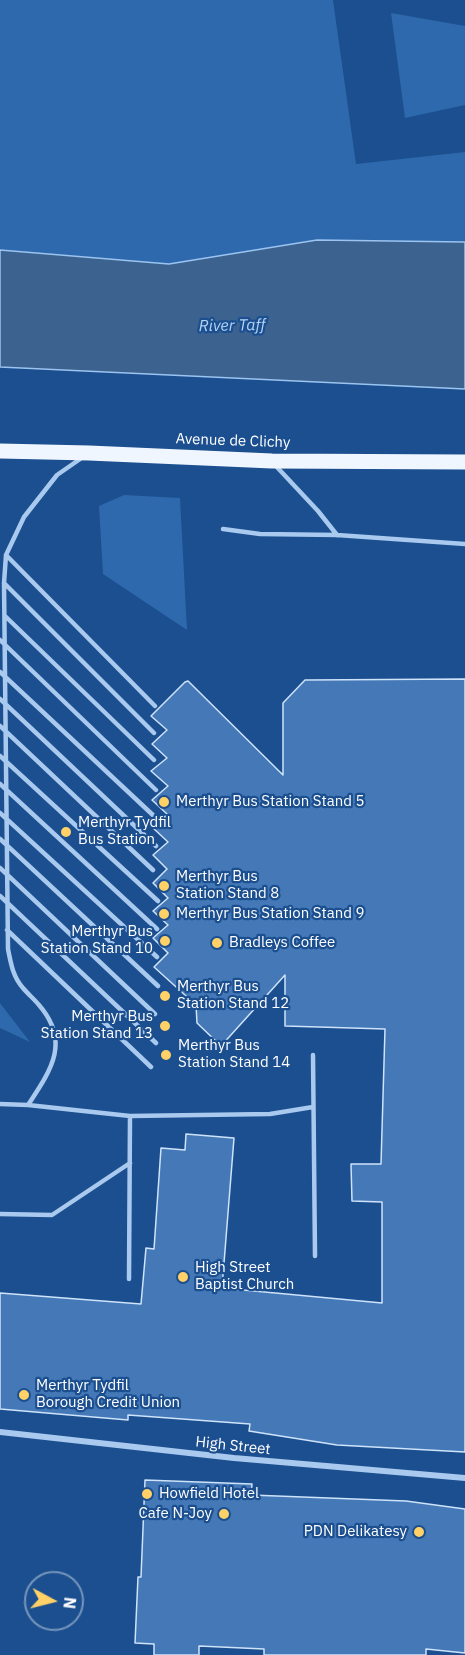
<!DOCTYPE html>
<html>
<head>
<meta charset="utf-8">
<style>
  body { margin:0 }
  #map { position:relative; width:465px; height:1655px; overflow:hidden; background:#1b4f8f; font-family:"IBM Plex Sans",sans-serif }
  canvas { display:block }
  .north { position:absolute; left:24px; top:1571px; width:60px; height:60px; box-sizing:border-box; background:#1b4f8f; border:2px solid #7695bc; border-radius:50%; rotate:97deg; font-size:16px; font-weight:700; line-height:24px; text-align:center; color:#fff }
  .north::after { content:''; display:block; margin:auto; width:21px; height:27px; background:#ffd166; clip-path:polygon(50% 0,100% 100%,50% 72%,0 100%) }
</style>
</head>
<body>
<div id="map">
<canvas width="465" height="1655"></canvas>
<div class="north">N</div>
</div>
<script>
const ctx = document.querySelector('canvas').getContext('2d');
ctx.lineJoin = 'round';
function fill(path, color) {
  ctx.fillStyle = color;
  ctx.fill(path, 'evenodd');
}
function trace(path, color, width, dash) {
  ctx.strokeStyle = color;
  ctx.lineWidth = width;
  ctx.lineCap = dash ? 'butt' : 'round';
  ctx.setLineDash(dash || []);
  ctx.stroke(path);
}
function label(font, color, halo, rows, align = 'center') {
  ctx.font = font + ' "IBM Plex Sans",sans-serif';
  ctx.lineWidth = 4.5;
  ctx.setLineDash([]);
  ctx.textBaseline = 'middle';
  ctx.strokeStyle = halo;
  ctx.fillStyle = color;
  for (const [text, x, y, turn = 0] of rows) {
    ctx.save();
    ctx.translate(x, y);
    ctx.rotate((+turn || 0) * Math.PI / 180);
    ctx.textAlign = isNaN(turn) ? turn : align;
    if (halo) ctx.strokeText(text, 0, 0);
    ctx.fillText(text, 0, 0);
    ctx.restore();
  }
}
const green = new Path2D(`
  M 0,0 L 333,0 L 356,164 L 465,152 L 465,242 L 317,240 L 169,264 L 0,250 Z
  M 391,13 L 465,26 L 465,105 L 405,118 Z
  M 124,495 L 180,498 L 187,630 L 103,574 L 99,506 Z
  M 0,1003 L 30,1042 L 0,1028 Z`);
const water = new Path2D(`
  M 317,240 L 465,242 L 465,389 L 0,367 L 0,250 L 169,264 Z`);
const building = new Path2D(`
  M 465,679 L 465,1452 L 337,1445 L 249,1431 L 250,1424 L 128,1415 L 128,1420 L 0,1409 L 0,1293 L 141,1304 L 146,1248 L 154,1249 L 161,1148 L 185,1150 L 186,1134 L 234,1138 L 222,1288 L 382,1303 L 382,1202 L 352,1201 L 351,1164 L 381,1164 L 385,1029 L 285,1026 L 285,975 L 221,1046 L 197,1023 L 196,1005 L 154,967 L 168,953 L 153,938 L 168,925 L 153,911 L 168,898 L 153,883 L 167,869 L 153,855 L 168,842 L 152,827 L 167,814 L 152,800 L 168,786 L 151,771 L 167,758 L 152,744 L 167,730 L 151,716 L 185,682 L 188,681 L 283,775 L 283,703 L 305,680 Z
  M 145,1480 L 252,1484 L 251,1495 L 406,1501 L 465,1509 L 465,1653 L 426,1649 L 426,1655 L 264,1655 L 264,1649 L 199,1646 L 199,1655 L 154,1655 L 154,1644 L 135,1643 L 138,1577 L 141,1577 Z`);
const lane = new Path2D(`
  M 275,465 L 318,511 L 337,535
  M 223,529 L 260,534 L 337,535 L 465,544
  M 6,555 L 155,706
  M 4,583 L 154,733
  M 5,616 L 154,760
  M 0,640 L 156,790
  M 0,672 L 155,817
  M 0,699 L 156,846
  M 0,726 L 153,870
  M 0,756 L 158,901
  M 0,784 L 157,929
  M 0,813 L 157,957
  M 0,839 L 158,986
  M 0,868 L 155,1014
  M 0,896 L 156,1043
  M 7,930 L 151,1067
  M 313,1055 L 315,1256
  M 0,1104 L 28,1105 L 130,1116 L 270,1114 L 313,1107
  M 28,1105 C 51,1070 71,1042 39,1005 C 34,999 28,994 23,988 C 13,977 11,964 8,949 L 4,583 L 6,555 L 24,517 L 57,475 L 83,457
  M 0,1214 L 52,1215 L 130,1163
  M 129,1279 L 130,1116`);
const street = new Path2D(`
  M 0,1432 L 234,1458 L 465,1478`);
const primary = new Path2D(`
  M 0,451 L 89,453 L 272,461 L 465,462`);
const markers = [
  [164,802,6,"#ffd166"],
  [66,832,6,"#ffd166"],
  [164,886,6,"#ffd166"],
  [164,914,6,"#ffd166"],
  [165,941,6,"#ffd166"],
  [217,943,6,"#ffd166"],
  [165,996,6,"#ffd166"],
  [165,1026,6,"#ffd166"],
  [166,1055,6,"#ffd166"],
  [183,1277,6,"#ffd166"],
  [24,1395,6,"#ffd166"],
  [147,1494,6,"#ffd166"],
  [224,1514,6,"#ffd166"],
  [419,1532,6,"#ffd166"]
];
const streetNames = [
  ["Avenue de Clichy",233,441,2],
  ["High Street",233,1446,6]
];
const poiNames = [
  ["Merthyr Bus Station Stand 5",176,802],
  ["Merthyr Tydfil",78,823],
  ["Bus Station",78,840],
  ["Merthyr Bus",176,877],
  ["Station Stand 8",176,894],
  ["Merthyr Bus Station Stand 9",176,914],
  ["Merthyr Bus",153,932,"right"],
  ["Station Stand 10",153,949,"right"],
  ["Bradleys Coffee",229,943],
  ["Merthyr Bus",177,987],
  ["Station Stand 12",177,1004],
  ["Merthyr Bus",153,1017,"right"],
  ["Station Stand 13",153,1034,"right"],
  ["Merthyr Bus",178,1046],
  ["Station Stand 14",178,1063],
  ["High Street",195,1268],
  ["Baptist Church",195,1285],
  ["Merthyr Tydfil",36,1386],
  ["Borough Credit Union",36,1403],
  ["Howfield Hotel",159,1494],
  ["Cafe N-Joy",212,1514,"right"],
  ["PDN Delikatesy",407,1532,"right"]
];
const waterNames = [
  ["River Taff",232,326,-1]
];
fill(green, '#2e69ad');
fill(water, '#3c6290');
trace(water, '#9cc4f0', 1.5);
fill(building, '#4478b7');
trace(building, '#cfe3fa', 1.5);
trace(lane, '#a9c9ee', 4.5);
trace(street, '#a9c9ee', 6);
trace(primary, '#f0f6ff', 15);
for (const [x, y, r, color] of markers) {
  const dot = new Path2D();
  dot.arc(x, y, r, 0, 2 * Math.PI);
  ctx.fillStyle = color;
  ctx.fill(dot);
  trace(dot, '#1b4f8f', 2);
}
label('15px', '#fff', '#1b4f8f', streetNames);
label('15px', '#fff', '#1b4f8f', poiNames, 'left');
label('italic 16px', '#b5d3f5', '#1b4f8f', waterNames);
</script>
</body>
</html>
